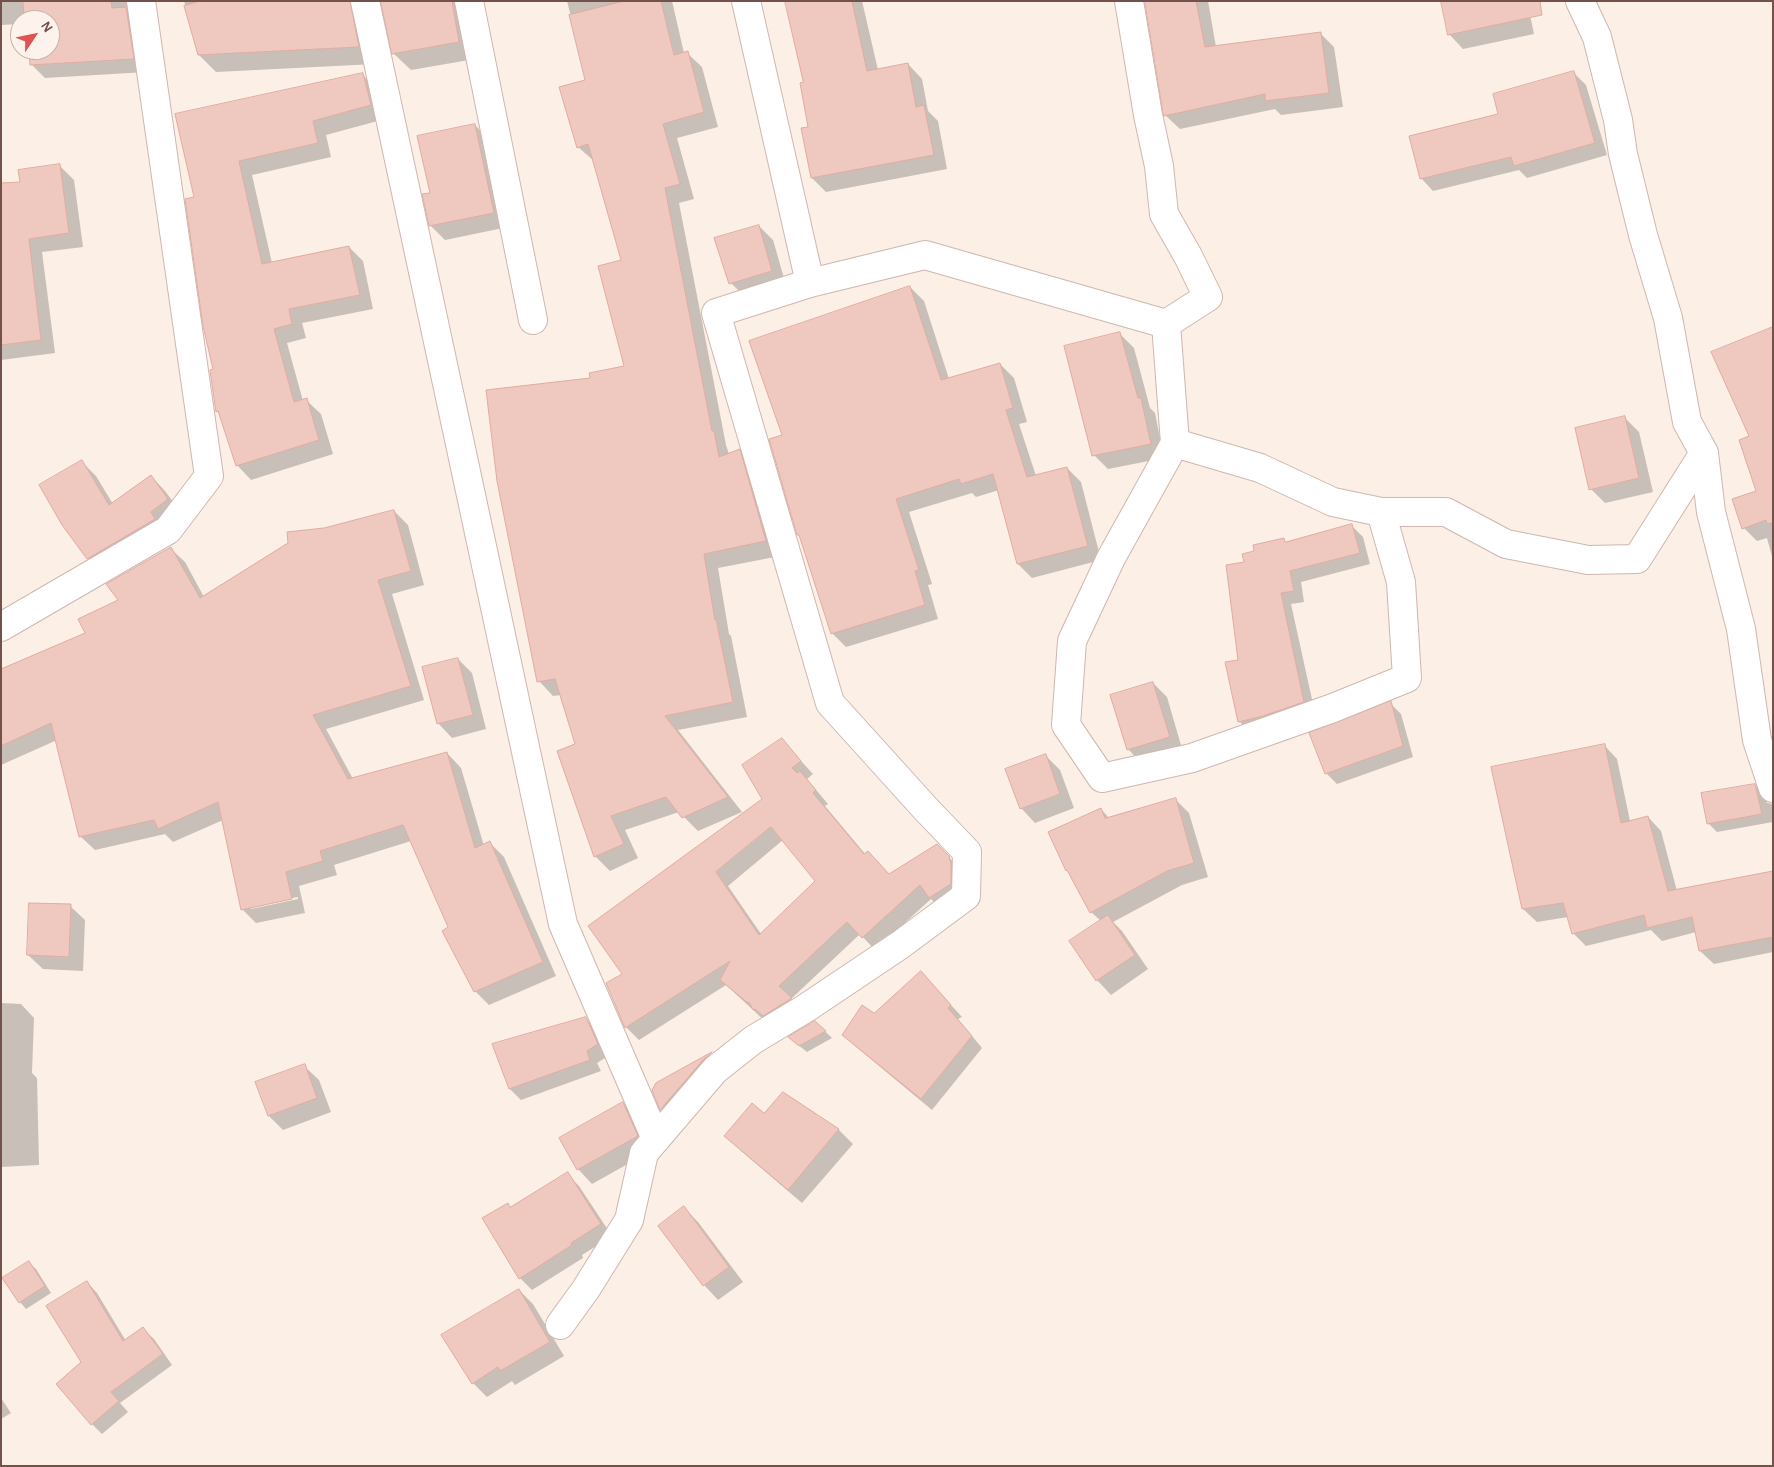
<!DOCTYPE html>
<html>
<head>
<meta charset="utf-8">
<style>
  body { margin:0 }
  #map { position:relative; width:1774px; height:1467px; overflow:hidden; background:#fbefe6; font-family:"Alegreya Sans",sans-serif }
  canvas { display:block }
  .frame { position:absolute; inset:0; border:2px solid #73524c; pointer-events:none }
  .north { position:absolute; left:10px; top:10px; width:50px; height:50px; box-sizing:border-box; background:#fef3ec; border:1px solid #c6b3ac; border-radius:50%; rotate:56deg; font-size:14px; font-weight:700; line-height:20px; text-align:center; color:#73524c }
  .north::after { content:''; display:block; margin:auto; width:18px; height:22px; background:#df5352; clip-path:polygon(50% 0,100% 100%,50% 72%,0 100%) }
</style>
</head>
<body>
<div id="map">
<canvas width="1774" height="1467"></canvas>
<div class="frame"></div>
<div class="north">N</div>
</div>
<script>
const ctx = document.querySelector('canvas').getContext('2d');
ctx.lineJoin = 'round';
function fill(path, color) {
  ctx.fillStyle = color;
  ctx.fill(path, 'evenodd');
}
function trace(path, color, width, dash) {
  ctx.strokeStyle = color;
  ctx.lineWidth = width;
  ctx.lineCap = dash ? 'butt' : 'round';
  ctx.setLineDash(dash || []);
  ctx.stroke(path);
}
const shadow = new Path2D(`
  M 1,1 L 143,1 L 146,72 L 45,78 L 31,64 L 30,50 L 50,50 L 50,20 L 20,20 L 20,24 L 1,25 Z
  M 184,1 L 465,1 L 475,59 L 411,70 L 393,53 L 383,3 L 380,2 L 371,7 L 375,64 L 216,72 L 199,55 Z
  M 567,1 L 672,1 L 684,53 L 687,53 L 702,67 L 718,127 L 677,138 L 694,199 L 679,203 L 726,445 L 729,454 L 739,451 L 754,465 L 780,556 L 718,568 L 729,634 L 731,636 L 747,717 L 678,730 L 742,812 L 698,831 L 679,812 L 625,830 L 638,858 L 610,871 L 595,856 L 576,745 L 561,695 L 553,696 L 539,681 L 592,379 L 626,367 L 623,261 L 594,161 L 578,147 L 587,81 Z
  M 786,1 L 862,1 L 878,70 L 908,64 L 922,79 L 928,111 L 938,121 L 947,169 L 826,192 L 812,178 L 810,128 L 805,83 Z
  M 1146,1 L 1208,1 L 1216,47 L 1320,33 L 1334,47 L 1343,107 L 1281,115 L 1275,109 L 1180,129 L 1165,115 Z
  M 1527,1 L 1534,34 L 1463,49 L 1449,34 Z
  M 1573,72 L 1586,85 L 1607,155 L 1527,178 L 1519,170 L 1433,191 L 1421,178 L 1500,115 Z
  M 362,74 L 376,89 L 385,119 L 326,135 L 331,157 L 252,175 L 272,263 L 349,247 L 363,261 L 373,309 L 302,323 L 306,338 L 287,343 L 303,401 L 306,400 L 321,414 L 333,454 L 251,480 L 237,465 L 221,415 L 217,411 L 215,370 L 195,198 L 176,115 Z
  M 475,125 L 489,140 L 508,227 L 445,240 L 430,225 Z
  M 60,166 L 74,180 L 83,247 L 42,252 L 55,353 L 1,360 L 1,199 Z
  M 759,226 L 773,240 L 786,285 L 745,297 L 731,283 Z
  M 910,287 L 924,301 L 949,379 L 1000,364 L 1014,378 L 1027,422 L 1019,424 L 1036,476 L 1067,468 L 1081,482 L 1101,560 L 1032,578 L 1018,564 L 999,490 L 976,497 L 972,493 L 909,512 L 932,584 L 928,585 L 938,619 L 846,647 L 832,633 L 801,537 L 798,534 L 783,435 Z
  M 1120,334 L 1134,348 L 1150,408 L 1155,413 L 1164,458 L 1108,469 L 1094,455 Z
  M 1773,361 L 1773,560 L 1767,538 L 1757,541 L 1744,528 L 1758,492 L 1751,437 Z
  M 1625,418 L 1639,432 L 1653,492 L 1605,503 L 1591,489 Z
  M 81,461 L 96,476 L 113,504 L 151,476 L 165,491 L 182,514 L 103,572 L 88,558 Z
  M 394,511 L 408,525 L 424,585 L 392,594 L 424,700 L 326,729 L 353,779 L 447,753 L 461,768 L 484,846 L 490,843 L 504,857 L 556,976 L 489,1005 L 475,991 L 450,928 L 411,841 L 334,865 L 337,875 L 299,886 L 305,913 L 256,923 L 242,909 L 223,820 L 173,842 L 165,834 L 95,850 L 80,836 L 57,740 L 1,765 L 1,670 L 87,634 L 126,614 L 170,548 L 185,562 L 204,597 L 324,529 ZM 298,897 L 298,899 L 251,909 L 251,906 Z
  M 1352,526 L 1363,537 L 1370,564 L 1301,582 L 1304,602 L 1291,604 L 1315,713 L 1250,732 L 1239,721 L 1239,661 L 1246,563 L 1255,552 L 1283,540 L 1287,543 Z
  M 458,659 L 472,673 L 486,729 L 452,738 L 438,723 Z
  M 1153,683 L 1167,697 L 1183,752 L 1142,764 L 1128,749 Z
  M 1390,703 L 1401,714 L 1413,757 L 1337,784 L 1326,773 Z
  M 782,740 L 813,774 L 807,779 L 828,804 L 825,806 L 866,855 L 890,875 L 937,845 L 962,871 L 942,910 L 931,899 L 875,950 L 860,934 L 791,999 L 803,1012 L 766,1022 L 726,985 L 639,1040 L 626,1027 L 623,974 L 764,799 ZM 783,840 L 817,881 L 761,934 L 728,886 Z
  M 1604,745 L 1617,759 L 1630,821 L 1648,817 L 1661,831 L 1677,891 L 1773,872 L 1773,952 L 1714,964 L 1700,951 L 1696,932 L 1662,941 L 1651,930 L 1586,946 L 1573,933 L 1568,917 L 1537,922 L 1523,909 Z
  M 1046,756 L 1060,770 L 1074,808 L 1035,823 L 1021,808 Z
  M 1755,785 L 1764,794 L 1767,803 L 1773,804 L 1773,822 L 1717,832 L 1708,823 Z
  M 1175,799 L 1189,813 L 1208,877 L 1182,885 L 1113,922 L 1122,931 L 1148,969 L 1111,995 L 1097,980 L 1101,921 L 1091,912 L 1071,874 L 1067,870 L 1050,832 L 1101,809 L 1109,818 Z
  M 70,906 L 85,920 L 83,971 L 43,969 L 28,955 Z
  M 921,972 L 962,1017 L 958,1019 L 982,1048 L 932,1110 L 855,1046 L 844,1035 L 874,1014 Z
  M 1,1003 L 21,1004 L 34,1018 L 32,1073 L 37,1078 L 39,1165 L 1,1167 Z
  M 586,1019 L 597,1030 L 608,1056 L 597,1063 L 601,1071 L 521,1100 L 510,1089 L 493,1045 Z
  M 815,1022 L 832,1038 L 807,1052 L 797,1044 Z
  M 712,1054 L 725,1067 L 675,1123 L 661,1109 L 653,1090 L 657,1084 Z
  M 304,1066 L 319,1080 L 331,1112 L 283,1130 L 269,1116 L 257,1082 Z
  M 783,1094 L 839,1130 L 853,1144 L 802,1203 L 740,1150 L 764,1114 Z
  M 623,1103 L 637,1118 L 651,1151 L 592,1184 L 578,1169 Z
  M 567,1174 L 579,1186 L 612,1236 L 582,1255 L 583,1258 L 532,1290 L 520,1278 L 511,1208 Z
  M 684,1208 L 698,1222 L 743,1282 L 718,1300 L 704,1285 L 660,1226 Z
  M 29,1263 L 36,1269 L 51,1293 L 26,1309 L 20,1302 Z
  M 87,1282 L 97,1293 L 126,1341 L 143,1329 L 154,1339 L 172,1365 L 120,1403 L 128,1412 L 102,1434 L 92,1424 L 82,1362 Z
  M 519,1290 L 533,1304 L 564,1356 L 515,1385 L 512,1381 L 487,1397 L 473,1383 Z
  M 1,1398 L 11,1413 L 1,1419 Z`);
const building = new Path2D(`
  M 23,1 L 111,1 L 112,8 L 126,7 L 134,59 L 30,65 L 29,50 L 50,50 L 50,20 L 25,20 Z
  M 200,1 L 350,1 L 359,47 L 198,55 L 184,6 Z
  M 381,1 L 452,1 L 459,42 L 392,54 Z
  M 625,1 L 661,1 L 674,55 L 688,51 L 704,112 L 663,124 L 680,184 L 665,188 L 712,431 L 714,431 L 719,457 L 740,449 L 766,541 L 704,554 L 715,620 L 716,619 L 733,702 L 665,716 L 728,797 L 682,818 L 666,797 L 611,816 L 624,844 L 594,857 L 557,751 L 575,744 L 555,679 L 537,682 L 497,481 L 486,390 L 590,378 L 589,373 L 624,366 L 598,266 L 621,260 L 588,144 L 577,148 L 559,87 L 585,80 L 569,15 Z
  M 785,1 L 852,1 L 867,71 L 908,63 L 916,107 L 924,105 L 934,155 L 811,178 L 801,128 L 808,127 L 800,83 L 803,82 Z
  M 1145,1 L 1196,1 L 1205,47 L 1321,32 L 1329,93 L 1265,101 L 1265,94 L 1164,116 Z
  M 1441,1 L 1540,1 L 1542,15 L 1448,35 Z
  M 1574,71 L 1595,143 L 1514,166 L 1511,157 L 1420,179 L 1409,136 L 1498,114 L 1493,94 Z
  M 363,73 L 371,105 L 313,121 L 318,143 L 239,161 L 262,264 L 349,246 L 360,295 L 289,309 L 292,324 L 274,329 L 294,402 L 307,398 L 319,440 L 236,466 L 218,411 L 216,412 L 210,370 L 213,369 L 203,326 L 185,199 L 194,197 L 175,114 Z
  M 475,124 L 494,213 L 429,226 L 422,194 L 430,193 L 417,136 Z
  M 60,164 L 69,233 L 29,239 L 41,340 L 1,345 L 1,183 L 20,182 L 18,170 Z
  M 759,225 L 772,271 L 729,284 L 714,238 Z
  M 910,286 L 941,380 L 1000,363 L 1013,408 L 1006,410 L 1027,477 L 1067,467 L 1088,546 L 1017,564 L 993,474 L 961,484 L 959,479 L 896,499 L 919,570 L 915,571 L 925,605 L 831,634 L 799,535 L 797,535 L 769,439 L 782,435 L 749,341 Z
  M 1773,327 L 1773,523 L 1767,524 L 1766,520 L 1742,529 L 1732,499 L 1756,491 L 1739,440 L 1749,436 L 1711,352 Z
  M 1120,332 L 1138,398 L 1141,398 L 1151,444 L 1092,456 L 1064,346 Z
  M 1625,416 L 1639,478 L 1589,490 L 1575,428 Z
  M 82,460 L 109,505 L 151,475 L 168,499 L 151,512 L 155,519 L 87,559 L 62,525 L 39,485 Z
  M 394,510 L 411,571 L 378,580 L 411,686 L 313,715 L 348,779 L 447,752 L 475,848 L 490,841 L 543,962 L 474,992 L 442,931 L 448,927 L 403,825 L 320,851 L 323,861 L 286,872 L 292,899 L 241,910 L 218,802 L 158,829 L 154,820 L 79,837 L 51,723 L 1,746 L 1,669 L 85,633 L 78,619 L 118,600 L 106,584 L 171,547 L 200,598 L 288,543 L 287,532 L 324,528 Z
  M 1352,524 L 1360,553 L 1290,571 L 1294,591 L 1281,593 L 1304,702 L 1263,716 L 1238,722 L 1225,662 L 1238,660 L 1226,565 L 1244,562 L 1242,554 L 1254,551 L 1253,545 L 1284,538 L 1285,542 Z
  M 458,658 L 473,715 L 437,724 L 422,667 Z
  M 1153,682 L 1170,737 L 1127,750 L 1110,695 Z
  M 1391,701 L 1403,746 L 1325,774 L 1309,733 Z
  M 782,738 L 801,761 L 792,768 L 797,773 L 800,771 L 816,790 L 813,793 L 864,854 L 868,851 L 889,874 L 937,844 L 950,857 L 949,858 L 951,862 L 951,884 L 929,898 L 920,885 L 862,938 L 847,922 L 779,986 L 792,998 L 763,1016 L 755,1009 L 753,1010 L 749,1002 L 748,1003 L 720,980 L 730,961 L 625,1028 L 606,983 L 622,974 L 588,926 L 762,799 L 742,765 ZM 771,827 L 815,881 L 759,935 L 716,872 Z
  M 1605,744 L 1621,823 L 1648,816 L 1668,891 L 1773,871 L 1773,937 L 1699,951 L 1692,917 L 1647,928 L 1644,915 L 1572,934 L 1563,903 L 1522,909 L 1491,767 Z
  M 1046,754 L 1060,794 L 1020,809 L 1005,769 Z
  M 1755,784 L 1762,814 L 1707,824 L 1701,793 Z
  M 1176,798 L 1194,863 L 1167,871 L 1090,913 L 1067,870 L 1066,871 L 1048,832 L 1101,808 L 1105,818 Z
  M 29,903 L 71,904 L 69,957 L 27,955 Z
  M 1108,915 L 1135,955 L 1096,981 L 1069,941 Z
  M 921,971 L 951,1005 L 948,1008 L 972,1036 L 921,1099 L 842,1035 L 862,1005 L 874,1013 Z
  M 586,1017 L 598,1044 L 587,1051 L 590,1060 L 509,1089 L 492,1044 Z
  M 815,1021 L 826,1031 L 799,1046 L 788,1037 Z
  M 712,1052 L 703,1060 L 660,1110 L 652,1090 L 656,1083 Z
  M 305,1064 L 317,1098 L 268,1116 L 255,1082 Z
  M 783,1092 L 839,1129 L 788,1190 L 724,1136 L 752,1103 L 764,1113 Z
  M 623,1102 L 638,1136 L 577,1170 L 559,1138 Z
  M 568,1172 L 601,1224 L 571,1243 L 572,1245 L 519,1279 L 482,1218 L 508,1203 L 510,1207 Z
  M 684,1206 L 729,1267 L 703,1286 L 658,1226 Z
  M 29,1261 L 45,1286 L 19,1303 L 2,1278 Z
  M 87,1281 L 123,1341 L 143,1327 L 163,1354 L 111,1392 L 119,1401 L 91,1425 L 56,1384 L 81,1362 L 46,1306 Z
  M 519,1289 L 550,1342 L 500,1371 L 498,1367 L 472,1384 L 441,1335 Z`);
const minor = new Path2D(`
  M 365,1 L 563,924 L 656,1139
  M 469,1 L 533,320
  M 746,1 L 810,283
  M 1129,1 L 1148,115 L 1159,166 L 1164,214 L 1188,256 L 1208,297 L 1166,324
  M 1580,1 L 1597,37 L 1618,120 L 1623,154 L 1643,235 L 1668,318 L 1687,422 L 1704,453
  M 1175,443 L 1260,468 L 1333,502 L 1381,512
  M 1,627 L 168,530 L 209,476 L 141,1
  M 560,1325 L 586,1289 L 629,1220 L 644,1153 L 715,1070 L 753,1040 L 806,1008 L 900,945 L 966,896 L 967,852 L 925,808 L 830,703 L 716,313 L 810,283 L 925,255 L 1166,324 L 1175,443 L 1111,558 L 1072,641 L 1066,725 L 1102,778 L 1192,758 L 1333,708 L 1407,678 L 1401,582 L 1381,512 L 1446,512 L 1506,544 L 1588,560 L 1637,559 L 1704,453 L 1711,512 L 1741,629 L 1757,740 L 1773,788`);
fill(shadow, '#0003');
fill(building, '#efc8bf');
trace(building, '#e1aba1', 1);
trace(minor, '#ceb7b0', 30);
trace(minor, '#fff', 28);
</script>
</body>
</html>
